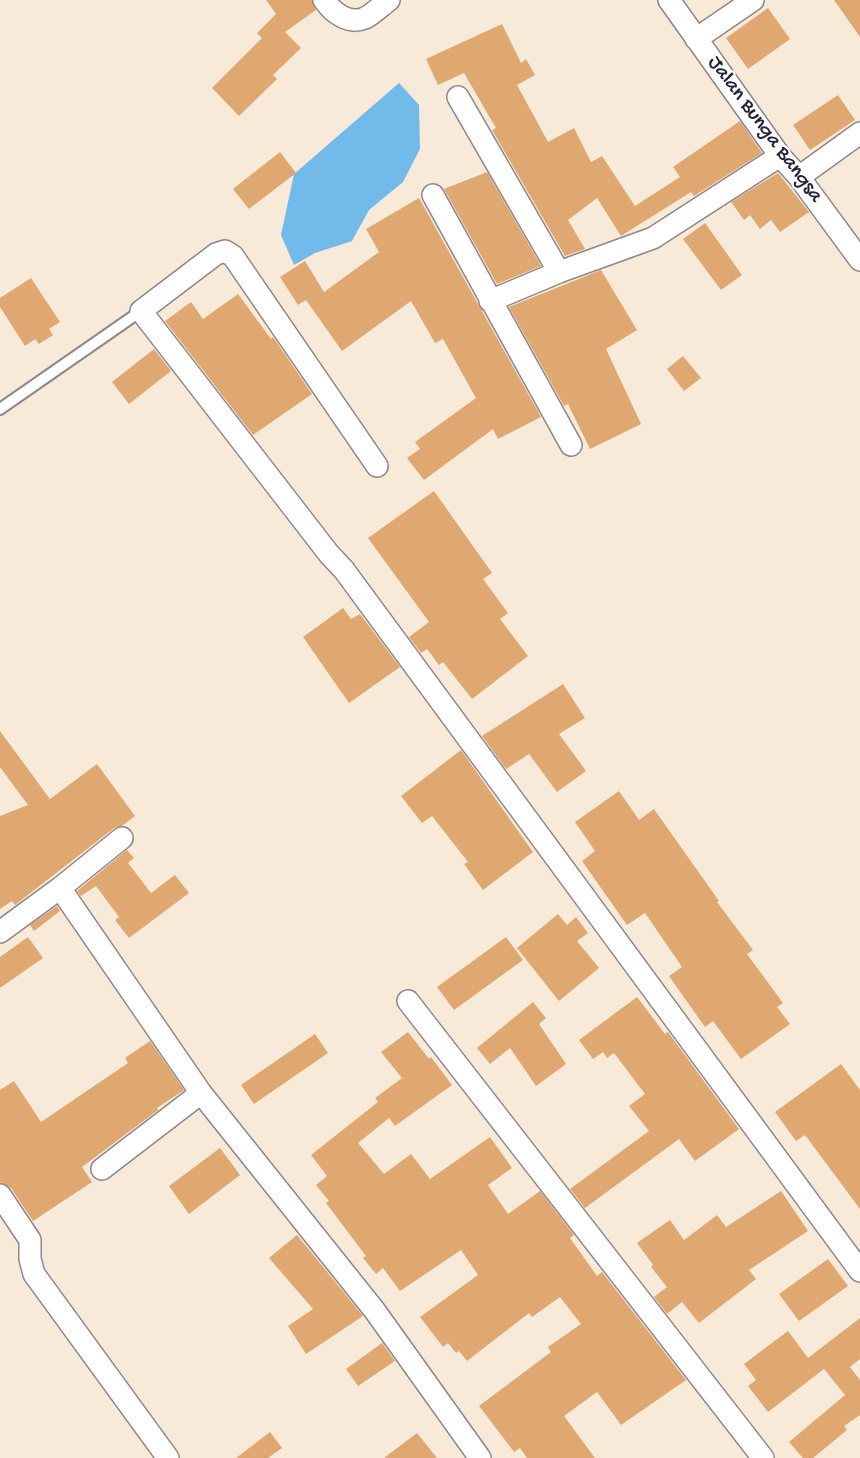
<!DOCTYPE html>
<html>
<head>
<meta charset="utf-8">
<style>
  body { margin:0 }
  canvas { display:block; background:#f8ead9 }
</style>
</head>
<body>
<canvas width="860" height="1458"></canvas>
<script>
const ctx = document.querySelector('canvas').getContext('2d');
ctx.lineJoin = 'round';
function fill(path, color) {
  ctx.fillStyle = color;
  ctx.fill(path, 'evenodd');
}
function trace(path, color, width, dash) {
  ctx.strokeStyle = color;
  ctx.lineWidth = width;
  ctx.lineCap = dash ? 'butt' : 'round';
  ctx.setLineDash(dash || []);
  ctx.stroke(path);
}
function label(font, color, halo, rows, align = 'center') {
  ctx.font = font + ' "Gochi Hand",sans-serif';
  ctx.lineWidth = 4.5;
  ctx.setLineDash([]);
  ctx.textBaseline = 'middle';
  ctx.strokeStyle = halo;
  ctx.fillStyle = color;
  for (const [text, x, y, turn = 0] of rows) {
    ctx.save();
    ctx.translate(x, y);
    ctx.rotate((+turn || 0) * Math.PI / 180);
    ctx.textAlign = isNaN(turn) ? turn : align;
    if (halo) ctx.strokeText(text, 0, 0);
    ctx.fillText(text, 0, 0);
    ctx.restore();
  }
}
const water = new Path2D(`
  M 399,83 L 419,105 L 420,149 L 403,182 L 369,210 L 352,241 L 315,253 L 294,265 L 281,235 L 294,174 Z`);
const building = new Path2D(`
  M 266,0 L 312,0 L 316,10 L 285,32 L 301,48 L 273,75 L 277,79 L 239,116 L 212,88 L 262,38 L 257,33 L 276,14 Z
  M 834,0 L 860,0 L 860,37 Z
  M 768,8 L 790,39 L 748,69 L 726,38 Z
  M 502,24 L 521,63 L 526,59 L 535,75 L 517,85 L 548,142 L 574,128 L 591,162 L 602,156 L 635,206 L 680,177 L 673,167 L 740,121 L 762,153 L 694,196 L 691,192 L 621,236 L 597,198 L 568,220 L 585,249 L 565,256 L 492,130 L 496,128 L 464,73 L 438,85 L 426,59 Z
  M 838,95 L 855,120 L 810,150 L 793,125 Z
  M 280,152 L 296,173 L 249,209 L 233,189 Z
  M 487,172 L 541,266 L 497,284 L 444,189 Z
  M 778,173 L 809,212 L 780,232 L 771,220 L 760,229 L 750,215 L 744,220 L 731,202 Z
  M 419,198 L 541,417 L 498,439 L 493,429 L 424,480 L 407,458 L 420,449 L 415,442 L 476,398 L 443,339 L 435,343 L 411,301 L 342,351 L 306,300 L 298,305 L 280,277 L 305,261 L 324,292 L 379,252 L 366,229 Z
  M 705,223 L 742,275 L 721,290 L 683,239 Z
  M 601,270 L 637,330 L 606,349 L 641,424 L 590,449 L 568,404 L 564,406 L 509,307 Z
  M 31,278 L 60,322 L 49,329 L 53,335 L 39,344 L 35,339 L 25,346 L 0,307 L 0,298 Z
  M 238,294 L 271,339 L 273,337 L 312,394 L 253,435 L 165,321 L 191,302 L 203,319 Z
  M 154,349 L 171,371 L 129,404 L 112,382 Z
  M 683,356 L 701,378 L 684,391 L 667,369 Z
  M 434,491 L 492,573 L 483,579 L 508,613 L 500,619 L 528,656 L 472,699 L 443,662 L 439,665 L 427,649 L 421,653 L 409,637 L 429,622 L 368,538 Z
  M 343,608 L 351,619 L 360,614 L 400,667 L 349,703 L 303,637 Z
  M 563,684 L 585,718 L 559,734 L 586,771 L 557,792 L 529,754 L 506,769 L 482,736 Z
  M 0,731 L 50,799 L 97,764 L 135,816 L 122,826 L 114,828 L 15,905 L 12,901 L 0,909 L 0,816 L 28,805 L 0,767 Z
  M 461,750 L 533,852 L 483,890 L 464,864 L 468,862 L 432,816 L 422,823 L 401,796 Z
  M 619,791 L 639,820 L 654,809 L 719,901 L 717,902 L 753,950 L 747,954 L 783,1003 L 777,1007 L 790,1024 L 741,1059 L 713,1021 L 705,1027 L 669,976 L 682,967 L 645,913 L 627,925 L 582,861 L 595,851 L 575,822 Z
  M 127,850 L 134,858 L 128,863 L 151,893 L 175,875 L 189,893 L 129,938 L 115,920 L 119,917 L 96,886 L 81,896 L 77,891 Z
  M 57,906 L 60,911 L 34,931 L 30,925 Z
  M 558,914 L 567,925 L 576,917 L 588,933 L 577,941 L 599,968 L 559,1001 L 517,948 Z
  M 28,937 L 43,958 L 0,988 L 0,957 Z
  M 506,937 L 523,960 L 454,1010 L 437,987 Z
  M 637,997 L 665,1034 L 668,1032 L 739,1129 L 695,1161 L 679,1139 L 585,1208 L 570,1189 L 649,1131 L 629,1106 L 645,1094 L 614,1053 L 607,1058 L 603,1052 L 593,1059 L 579,1040 Z
  M 533,1002 L 546,1018 L 539,1024 L 566,1064 L 536,1086 L 510,1048 L 490,1064 L 477,1048 Z
  M 408,1032 L 429,1059 L 431,1057 L 452,1085 L 395,1126 L 389,1118 L 358,1143 L 384,1174 L 411,1154 L 430,1179 L 490,1137 L 512,1168 L 488,1185 L 508,1214 L 540,1191 L 574,1235 L 570,1238 L 597,1276 L 602,1272 L 686,1380 L 621,1425 L 597,1392 L 564,1416 L 595,1458 L 527,1458 L 520,1448 L 514,1452 L 479,1406 L 551,1352 L 548,1347 L 581,1324 L 560,1297 L 532,1317 L 529,1313 L 467,1361 L 459,1351 L 456,1353 L 448,1343 L 443,1347 L 420,1317 L 478,1275 L 461,1250 L 400,1291 L 383,1268 L 376,1274 L 363,1258 L 366,1256 L 326,1203 L 329,1201 L 316,1185 L 327,1176 L 311,1155 L 378,1102 L 375,1098 L 402,1078 L 381,1052 Z
  M 315,1034 L 328,1053 L 254,1104 L 241,1085 Z
  M 150,1041 L 184,1090 L 157,1108 L 158,1110 L 82,1167 L 92,1182 L 33,1221 L 11,1188 L 0,1182 L 0,1090 L 14,1081 L 41,1122 L 128,1063 L 125,1058 Z
  M 841,1064 L 860,1090 L 860,1209 L 805,1135 L 796,1141 L 775,1112 Z
  M 220,1148 L 240,1175 L 189,1214 L 169,1186 Z
  M 781,1191 L 808,1231 L 749,1270 L 756,1279 L 699,1323 L 682,1302 L 667,1314 L 654,1297 L 667,1287 L 651,1267 L 653,1265 L 637,1243 L 670,1220 L 684,1240 L 717,1215 L 726,1227 Z
  M 297,1235 L 363,1316 L 306,1354 L 288,1326 L 313,1309 L 269,1258 Z
  M 828,1259 L 848,1286 L 799,1321 L 779,1294 Z
  M 860,1318 L 860,1359 L 850,1367 L 860,1380 L 860,1415 L 844,1426 L 847,1430 L 813,1458 L 803,1458 L 789,1442 L 845,1395 L 824,1369 L 768,1412 L 748,1386 L 756,1380 L 744,1364 L 788,1331 L 808,1358 Z
  M 382,1343 L 395,1361 L 358,1386 L 346,1369 Z
  M 270,1432 L 282,1448 L 268,1458 L 236,1458 Z
  M 417,1433 L 437,1458 L 384,1458 Z`);
const service = new Path2D(`
  M 0,409 L 141,311`);
const minor = new Path2D(`
  M 324,0 C 333,13 349,25 365,18 C 373,14 381,6 389,0
  M 669,0 L 780,156 L 799,177 L 860,260
  M 696,39 L 753,0
  M 458,97 L 559,272
  M 799,177 L 860,133
  M 433,195 L 571,445
  M 490,301 L 559,272 L 653,238 L 780,156
  M 377,466 L 233,256 L 225,251 L 216,254 L 141,311 L 329,554 L 344,570 L 860,1271
  M 60,888 L 122,838
  M 0,932 L 60,888 L 201,1093 L 375,1311 L 480,1458
  M 408,1001 L 763,1458
  M 102,1169 L 201,1093
  M 0,1195 L 30,1240 L 30,1259 L 34,1274 L 168,1458`);
const streetNames = [
  ["Jalan Bunga Bangsa",764,130,53]
];
fill(water, '#72baea');
fill(building, '#dfa871');
trace(service, '#8d868a', 14);
trace(minor, '#8d868a', 24);
trace(service, '#fff', 10);
trace(minor, '#fff', 21);
label('21px', '#22223b', '#fdfcf7', streetNames);
</script>
</body>
</html>
